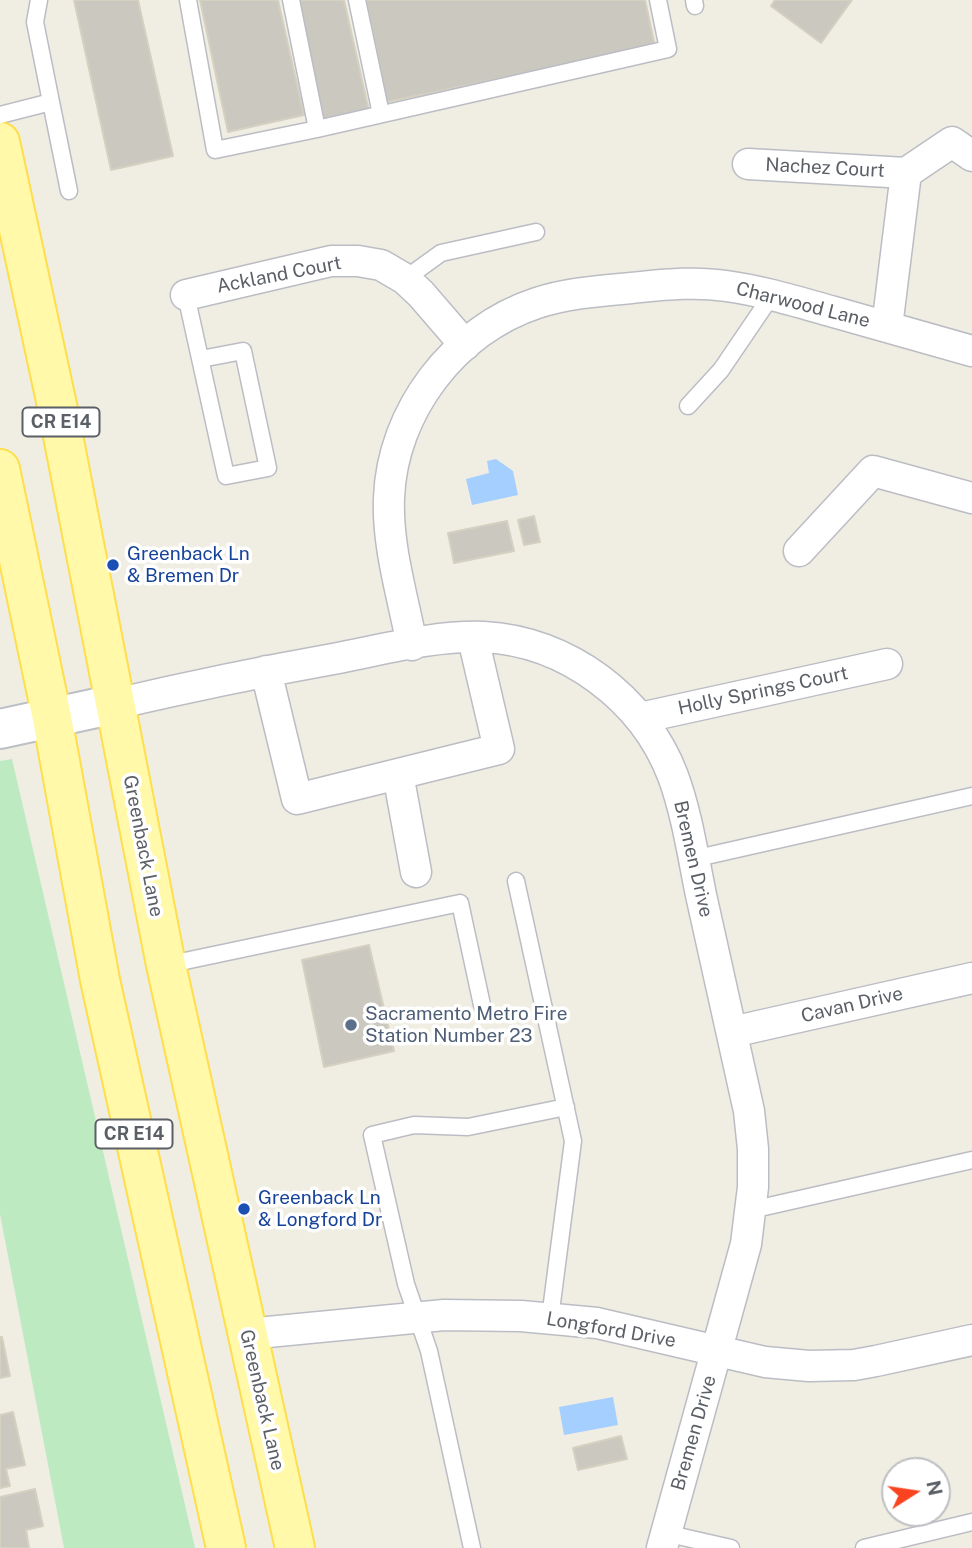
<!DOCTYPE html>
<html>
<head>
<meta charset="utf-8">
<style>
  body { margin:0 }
  #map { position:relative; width:972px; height:1548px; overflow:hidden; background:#f0eee3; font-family:"Public Sans",sans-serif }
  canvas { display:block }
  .north { position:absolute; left:881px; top:1457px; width:70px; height:70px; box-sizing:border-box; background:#fff; border:2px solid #bdbfc2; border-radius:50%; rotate:78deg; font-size:19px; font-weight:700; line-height:28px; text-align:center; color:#5b5f66 }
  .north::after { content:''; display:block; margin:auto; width:24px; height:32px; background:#fa441f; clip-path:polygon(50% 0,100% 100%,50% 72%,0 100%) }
</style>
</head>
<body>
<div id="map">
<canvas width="972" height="1548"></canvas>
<div class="north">N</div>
</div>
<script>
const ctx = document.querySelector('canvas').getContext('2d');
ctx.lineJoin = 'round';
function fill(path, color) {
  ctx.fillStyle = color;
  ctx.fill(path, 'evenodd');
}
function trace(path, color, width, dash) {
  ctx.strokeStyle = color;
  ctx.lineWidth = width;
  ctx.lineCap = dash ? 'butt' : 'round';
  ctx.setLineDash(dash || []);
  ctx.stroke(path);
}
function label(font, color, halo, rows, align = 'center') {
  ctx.font = font + ' "Public Sans",sans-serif';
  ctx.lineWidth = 7;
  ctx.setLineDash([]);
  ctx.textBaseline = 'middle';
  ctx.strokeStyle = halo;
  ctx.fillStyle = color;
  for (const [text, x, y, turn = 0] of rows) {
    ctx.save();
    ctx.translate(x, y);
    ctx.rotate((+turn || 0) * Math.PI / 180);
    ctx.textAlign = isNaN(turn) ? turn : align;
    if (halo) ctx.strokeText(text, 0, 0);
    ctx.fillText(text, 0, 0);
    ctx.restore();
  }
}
const green = new Path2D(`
  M 12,759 L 195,1548 L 64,1548 L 0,1214 L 0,761 Z`);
const water = new Path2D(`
  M 496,459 L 513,471 L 518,495 L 472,505 L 466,479 L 489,473 L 487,461 Z
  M 613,1397 L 618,1425 L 564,1435 L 559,1407 Z`);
const building = new Path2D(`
  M 74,0 L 138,0 L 173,156 L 111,170 Z
  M 200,0 L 278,0 L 304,115 L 228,132 Z
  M 302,0 L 344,0 L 369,111 L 324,120 L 299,2 Z
  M 366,0 L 645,0 L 655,46 L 387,102 Z
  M 775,0 L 852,0 L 821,43 L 771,6 Z
  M 534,516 L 540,542 L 524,545 L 518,520 Z
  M 507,521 L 514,551 L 454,563 L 448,533 Z
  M 369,945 L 394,1051 L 324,1067 L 302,960 Z
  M 0,1337 L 2,1337 L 10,1376 L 0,1378 Z
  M 13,1412 L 25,1465 L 6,1469 L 10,1486 L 0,1488 L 0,1415 Z
  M 621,1436 L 627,1459 L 578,1470 L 573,1448 Z
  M 35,1489 L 43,1526 L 26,1530 L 29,1548 L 0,1548 L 0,1497 Z`);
const lane = new Path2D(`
  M 188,0 L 215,150 L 317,129 L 291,0
  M 357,0 L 381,114
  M 694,0 L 695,6
  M 51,102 L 69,191
  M 0,115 L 51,102 L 35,22 L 39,0
  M 317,129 L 668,49 L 658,0
  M 405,279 L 441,253 L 536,232
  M 186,295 L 226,476 L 268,468 L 243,351 L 201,359
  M 688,406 L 721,370 L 772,295
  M 693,859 L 972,796
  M 516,881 L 573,1141 L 550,1318
  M 166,965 L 460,903 L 482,1005
  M 751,1210 L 972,1160
  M 665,1533 L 731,1548
  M 472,1548 L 429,1351 L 406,1284 L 372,1135 L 414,1125 L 468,1127 L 566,1107
  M 864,1548 L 972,1522`);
const street = new Path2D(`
  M 748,164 L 906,173 L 952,142 L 972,156
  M 186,295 L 331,261 L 358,261 L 381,265 L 405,279 L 421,294 L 465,345
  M 887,327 L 906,173
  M 799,551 L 873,471 L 972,498
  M 412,645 C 403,597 387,547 389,498 C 392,412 454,330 537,303 C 567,293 599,291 631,288 C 662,285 694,281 726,286 C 763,291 798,302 834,312 C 880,325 926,338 972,351
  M 266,671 L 297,799 L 499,749 L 473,638
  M 115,704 C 188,687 260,672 333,659 C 382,650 434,635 484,637 C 567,641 644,699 673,776 C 687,814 693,856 701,895 C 717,967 733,1039 749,1111 L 753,1149 L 753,1187 L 746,1244 L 662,1548
  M 640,718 L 887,664
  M 398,774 L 416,872
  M 732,1032 L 972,978
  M 247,1334 L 444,1315 L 521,1316 L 597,1323 L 765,1362 L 809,1366 L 854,1365 L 876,1361 L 972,1340`);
const secondary = new Path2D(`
  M 0,729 L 115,704`);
const primary = new Path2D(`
  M 0,142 L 58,410 L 166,965 L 295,1548
  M 0,469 L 52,718 L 100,980 L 226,1548`);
const markers = [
  [113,565,7,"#1a4fb4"],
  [351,1025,7,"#5c6f8a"],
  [244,1209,7,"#1a4fb4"]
];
const shields = [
  [61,422,77],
  [134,1134,77]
];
const shieldNames = [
  ["CR E14",61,422],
  ["CR E14",134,1134]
];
const streetNames = [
  ["Nachez Court",825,168,3],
  ["Ackland Court",279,275,-11],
  ["Charwood Lane",803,305,14],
  ["Holly Springs Court",763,691,-12],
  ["Greenback Lane",143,846,79],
  ["Bremen Drive",693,859,77],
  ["Cavan Drive",852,1005,-13],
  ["Longford Drive",611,1330,10],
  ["Greenback Lane",262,1400,77],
  ["Bremen Drive",694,1433,-74]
];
const transitNames = [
  ["Greenback Ln",127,554],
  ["& Bremen Dr",127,576],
  ["Greenback Ln",258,1198],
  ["& Longford Dr",258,1220]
];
const serviceNames = [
  ["Sacramento Metro Fire",365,1014],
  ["Station Number 23",365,1036]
];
fill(green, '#bdeac1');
fill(water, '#a4cfff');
fill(building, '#cbc8c0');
trace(building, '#d5d1c1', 2);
trace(lane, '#bbbdc4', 19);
trace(street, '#bbbdc4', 33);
trace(secondary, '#bcbfc6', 42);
trace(primary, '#ffde4d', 42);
trace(lane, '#fff', 16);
trace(street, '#fff', 30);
trace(secondary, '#fff', 38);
trace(primary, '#fff9a9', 38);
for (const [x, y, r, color] of markers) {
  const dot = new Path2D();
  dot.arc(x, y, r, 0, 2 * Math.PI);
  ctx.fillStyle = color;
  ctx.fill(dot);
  trace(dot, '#fff', 2.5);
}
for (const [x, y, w] of shields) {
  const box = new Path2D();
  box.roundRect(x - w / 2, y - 14.5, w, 29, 5);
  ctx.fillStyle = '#fff';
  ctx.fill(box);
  trace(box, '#5b5f66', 2);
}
label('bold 18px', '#5b5f66', null, shieldNames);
label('19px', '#5b5f66', '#fff', streetNames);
label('19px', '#164399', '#fff', transitNames, 'left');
label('19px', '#4e5e75', '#fff', serviceNames, 'left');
</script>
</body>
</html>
